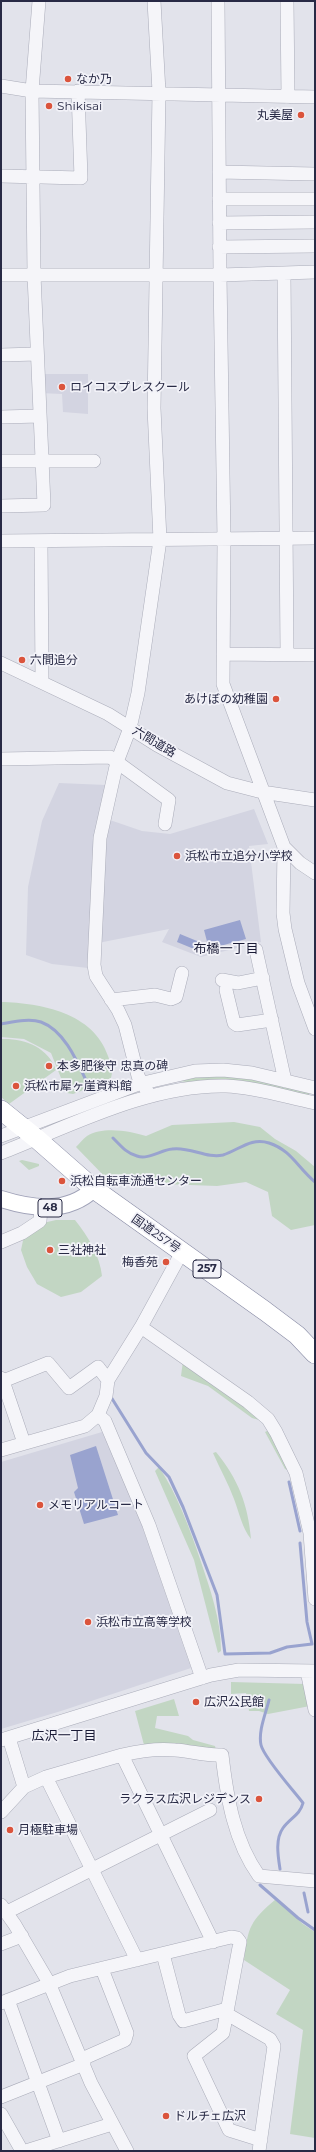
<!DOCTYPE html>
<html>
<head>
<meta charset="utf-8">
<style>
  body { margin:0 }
  #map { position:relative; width:316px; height:2152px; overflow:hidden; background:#e2e3eb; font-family:Montserrat,sans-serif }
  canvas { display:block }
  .frame { position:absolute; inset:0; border:2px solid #282a45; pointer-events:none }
</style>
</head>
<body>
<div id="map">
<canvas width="316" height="2152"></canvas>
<div class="frame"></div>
</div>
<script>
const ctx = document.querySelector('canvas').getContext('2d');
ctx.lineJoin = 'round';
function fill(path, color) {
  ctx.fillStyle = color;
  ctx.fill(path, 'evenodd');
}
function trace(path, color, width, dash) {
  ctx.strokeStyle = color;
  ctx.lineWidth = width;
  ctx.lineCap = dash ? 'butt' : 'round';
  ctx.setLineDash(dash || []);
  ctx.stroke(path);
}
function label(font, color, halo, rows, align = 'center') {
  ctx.font = font + ' Montserrat,"Noto Sans JP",sans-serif';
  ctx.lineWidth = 3.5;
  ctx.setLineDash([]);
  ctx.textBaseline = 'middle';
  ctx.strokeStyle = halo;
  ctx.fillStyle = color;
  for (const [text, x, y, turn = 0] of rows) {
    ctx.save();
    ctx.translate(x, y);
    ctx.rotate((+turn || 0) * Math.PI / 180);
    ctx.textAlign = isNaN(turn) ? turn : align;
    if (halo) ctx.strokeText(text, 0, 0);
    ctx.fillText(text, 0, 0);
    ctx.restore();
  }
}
const built = new Path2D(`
  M 40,374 L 88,374 L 88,414 L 63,412 L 62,394 L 40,393 Z
  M 59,783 L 106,785 L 88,968 L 52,964 L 26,955 L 28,887 L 42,821 Z
  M 254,809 L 268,844 L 249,846 L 261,942 L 201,957 L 162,942 L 169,929 L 98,943 L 107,819 L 142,831 L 170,834 Z
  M 102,1432 L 136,1508 L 191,1668 L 61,1711 L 1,1729 L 1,1462 Z`);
const green = new Path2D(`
  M 1,1002 C 41,1003 94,1013 108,1056 C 111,1064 114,1073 110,1080 L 73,1094 L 67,1093 L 51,1053 L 24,1039 L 1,1037 Z
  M 1,1039 C 24,1038 48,1047 56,1070 L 9,1104 L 1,1097 Z
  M 212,1075 L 244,1077 L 309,1093 L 309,1096 L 170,1080 Z
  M 234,1122 L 260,1127 L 275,1139 L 296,1151 L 315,1167 L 315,1225 L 291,1230 L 272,1216 L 268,1192 L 246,1182 L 217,1186 L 110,1182 L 76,1147 C 79,1144 83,1139 87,1136 C 103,1126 130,1131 146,1136 L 172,1125 Z
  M 22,1160 L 39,1164 L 39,1166 L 29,1170 L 19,1161 Z
  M 56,1220 L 75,1220 C 88,1236 100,1256 102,1276 L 81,1292 L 61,1297 L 37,1284 L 27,1267 L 21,1250 L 24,1236 L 43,1223 Z
  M 183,1361 L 266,1422 L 252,1418 L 208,1386 L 181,1376 Z
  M 267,1431 L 271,1432 L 290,1471 L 285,1469 L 265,1432 Z
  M 216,1452 C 238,1479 248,1504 251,1539 C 242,1528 239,1512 234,1499 C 228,1483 220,1469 213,1453 Z
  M 159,1467 C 178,1496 189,1527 200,1559 C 210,1589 221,1619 221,1651 L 218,1653 L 194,1560 L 155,1471 Z
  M 231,1682 L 305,1684 L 310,1706 L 268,1714 L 259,1711 L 249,1711 L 246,1693 L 231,1694 Z
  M 174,1699 L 179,1716 L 157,1716 L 155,1728 L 188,1736 L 193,1740 L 215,1746 L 216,1750 L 144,1745 L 135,1711 Z
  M 276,1899 L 303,1924 L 315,1932 L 315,2138 L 290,2134 L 303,2030 L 276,2014 L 290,1990 L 244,1960 C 248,1927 250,1921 276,1899 Z`);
const water = new Path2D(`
  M 240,920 L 246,939 L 209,949 L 204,930 Z
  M 180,934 L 197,941 L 194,949 L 177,942 Z
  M 96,1446 L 118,1515 L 84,1524 L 74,1492 L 78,1488 L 70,1455 Z`);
const stream = new Path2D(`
  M 1,1024 C 13,1022 29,1018 41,1022 C 66,1031 79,1066 90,1089
  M 113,1138 C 120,1145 126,1153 137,1156 C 148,1160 161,1150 172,1149 C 189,1146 207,1159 223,1155 C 239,1150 251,1137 269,1143 C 291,1150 298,1168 315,1182
  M 111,1397 L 146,1453 L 169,1477 L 183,1507 L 217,1595 L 225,1654 L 270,1653 L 287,1647 L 312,1644 L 307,1622 L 300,1543
  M 289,1482 L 300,1531
  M 269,1700 C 266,1713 258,1731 261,1745 C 264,1758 294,1791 303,1803 C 300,1815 290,1818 283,1828 C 275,1839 278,1856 280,1869
  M 260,1885 L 298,1918 L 315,1930
  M 304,1893 L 308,1912`);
const minor = new Path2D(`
  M 218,1 L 220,275 L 224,540 L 223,684 L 284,847 L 283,913 L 285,929 L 298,983 L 315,1029
  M 287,1 L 288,97
  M 1,86 L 32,91 L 315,97
  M 219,172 L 315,174
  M 1,176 L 81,178 L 78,91
  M 219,199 L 315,199
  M 219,223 L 315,222
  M 219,247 L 315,246
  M 284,273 L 287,654
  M 1,275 L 220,275 L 315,272
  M 1,355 L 37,354
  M 1,417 L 40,416
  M 1,461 L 94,461
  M 1,506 L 44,505 L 34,275 L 32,91 L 39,1
  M 1,541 L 315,538
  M 41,542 L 42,682
  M 223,654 L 315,655
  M 1,663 L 108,714 L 157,745 L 227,783 L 262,792 L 315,800
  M 1,759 L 110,757 L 169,800 L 165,824
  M 284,847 L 300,863 L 315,873
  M 253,949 L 256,950 L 285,1081
  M 222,980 L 238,983 L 263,978
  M 226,990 L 234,1023 L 237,1025 L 272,1020
  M 111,1000 L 155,995 L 171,999 L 176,997 L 182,973
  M 150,1096 L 138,1076 L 125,1025 L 118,1010 L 96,976 L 94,965 L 100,838 L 117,762 L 130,728 L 138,693 L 160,540 L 154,408 L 159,92 L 154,1
  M 1,1136 L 139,1084 L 195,1071 L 223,1070 L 252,1073 L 315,1088
  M 1,1153 C 70,1126 150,1084 226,1086 C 255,1087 286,1097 315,1103
  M 1,1242 L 22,1233 L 40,1221 L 41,1209
  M 182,1252 L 141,1327 L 248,1402 L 268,1419 L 276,1432 L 296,1473 L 310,1533 L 315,1599
  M 141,1327 L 108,1380 L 106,1396 L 98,1415 L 105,1421 L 149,1525 L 202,1678
  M 1,1378 L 3,1381 L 48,1363 L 69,1388 L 98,1367 L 108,1380
  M 3,1381 L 24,1443
  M 1,1450 L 85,1426 L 98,1415
  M 307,1671 L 315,1710
  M 9,1738 L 24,1787
  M 1,1740 L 211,1675 L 239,1670 L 315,1671
  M 122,1755 C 139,1751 157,1748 175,1750 C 191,1751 207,1756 222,1755 C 227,1798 234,1841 259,1876 L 315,1881
  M 46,1777 L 137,1960
  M 1,1812 L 24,1787 L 46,1777 L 122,1755 L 213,1942
  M 1,1905 L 15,1925 L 49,1983 L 91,2083 L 127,2151
  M 7,1912 L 210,1810
  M 1,1944 L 22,1936
  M 163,1954 L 179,2015 L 183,2021 L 227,2009
  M 8,2000 L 59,2141
  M 1,2003 L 70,1976 L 231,1937 L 237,1938 L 240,1942 L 223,2033 L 194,2056 L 229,2130 L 261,2140
  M 227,2014 L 270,2039 L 274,2046 L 259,2151
  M 82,2059 L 125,2040 L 127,2033 L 102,1969
  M 1,2097 L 84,2064
  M 1,2114 L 22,2151
  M 26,2151 L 112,2124`);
const major = new Path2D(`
  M 1,1199 C 33,1209 67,1214 94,1189`);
const highway = new Path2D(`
  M 1,1110 L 37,1139 L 94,1189 L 265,1311 L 297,1335 L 315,1354`);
const markers = [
  [68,79,4,"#db543c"],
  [49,106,4,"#db543c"],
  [301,115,4,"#db543c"],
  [62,387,4,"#db543c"],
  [22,660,4,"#db543c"],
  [276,699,4,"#db543c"],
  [177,856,4,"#db543c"],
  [49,1066,4,"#db543c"],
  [16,1086,4,"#db543c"],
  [62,1181,4,"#db543c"],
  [50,1250,4,"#db543c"],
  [166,1262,4,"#db543c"],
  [40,1505,4,"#db543c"],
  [88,1622,4,"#db543c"],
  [196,1702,4,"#db543c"],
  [259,1799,4,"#db543c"],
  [10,1830,4,"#db543c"],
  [166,2116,4,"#db543c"]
];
const shields = [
  [50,1208,24],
  [207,1269,28]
];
const shieldNames = [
  ["48",50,1208],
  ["257",207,1269]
];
const poiNames = [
  ["なか乃",76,79],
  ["Shikisai",57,106],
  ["丸美屋",293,115,"right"],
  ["ロイコスプレスクール",70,387],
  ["六間追分",30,660],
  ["あけぼの幼稚園",268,699,"right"],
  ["浜松市立追分小学校",185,856],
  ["本多肥後守 忠真の碑",57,1066],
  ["浜松市犀ヶ崖資料館",24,1086],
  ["浜松自転車流通センター",70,1181],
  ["三社神社",58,1250],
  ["梅香苑",158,1262,"right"],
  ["メモリアルコート",48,1505],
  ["浜松市立高等学校",96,1622],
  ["広沢公民館",204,1702],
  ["ラクラス広沢レジデンス",251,1799,"right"],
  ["月極駐車場",18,1830],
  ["ドルチェ広沢",174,2116]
];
const streetNames = [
  ["六間道路",154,742,31],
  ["国道257号",156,1234,35]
];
const neighbourhoodNames = [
  ["布橋一丁目",226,949],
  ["広沢一丁目",64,1736]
];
fill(built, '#d3d4e1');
fill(green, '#c2d6c3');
fill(water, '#99a3cf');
trace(stream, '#99a3cf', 3);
trace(minor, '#aaacb9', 14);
trace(major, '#a0a2b8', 18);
trace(highway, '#878aa4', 20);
trace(minor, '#f5f5f9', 13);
trace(major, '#fff', 16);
trace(highway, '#fff', 19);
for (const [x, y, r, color] of markers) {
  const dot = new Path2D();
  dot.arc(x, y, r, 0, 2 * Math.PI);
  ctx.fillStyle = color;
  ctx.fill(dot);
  trace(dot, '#f2f2f8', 1.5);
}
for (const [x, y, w] of shields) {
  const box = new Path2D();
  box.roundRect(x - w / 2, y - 9, w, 18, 3);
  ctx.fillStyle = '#f2f2f8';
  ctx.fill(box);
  trace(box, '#282a45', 1);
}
label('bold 11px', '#282a45', null, shieldNames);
label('12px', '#282a45', '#f2f2f8', poiNames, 'left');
label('12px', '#282a45', '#f2f2f8', streetNames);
label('13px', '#1a1b36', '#f2f2f8', neighbourhoodNames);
</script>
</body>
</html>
